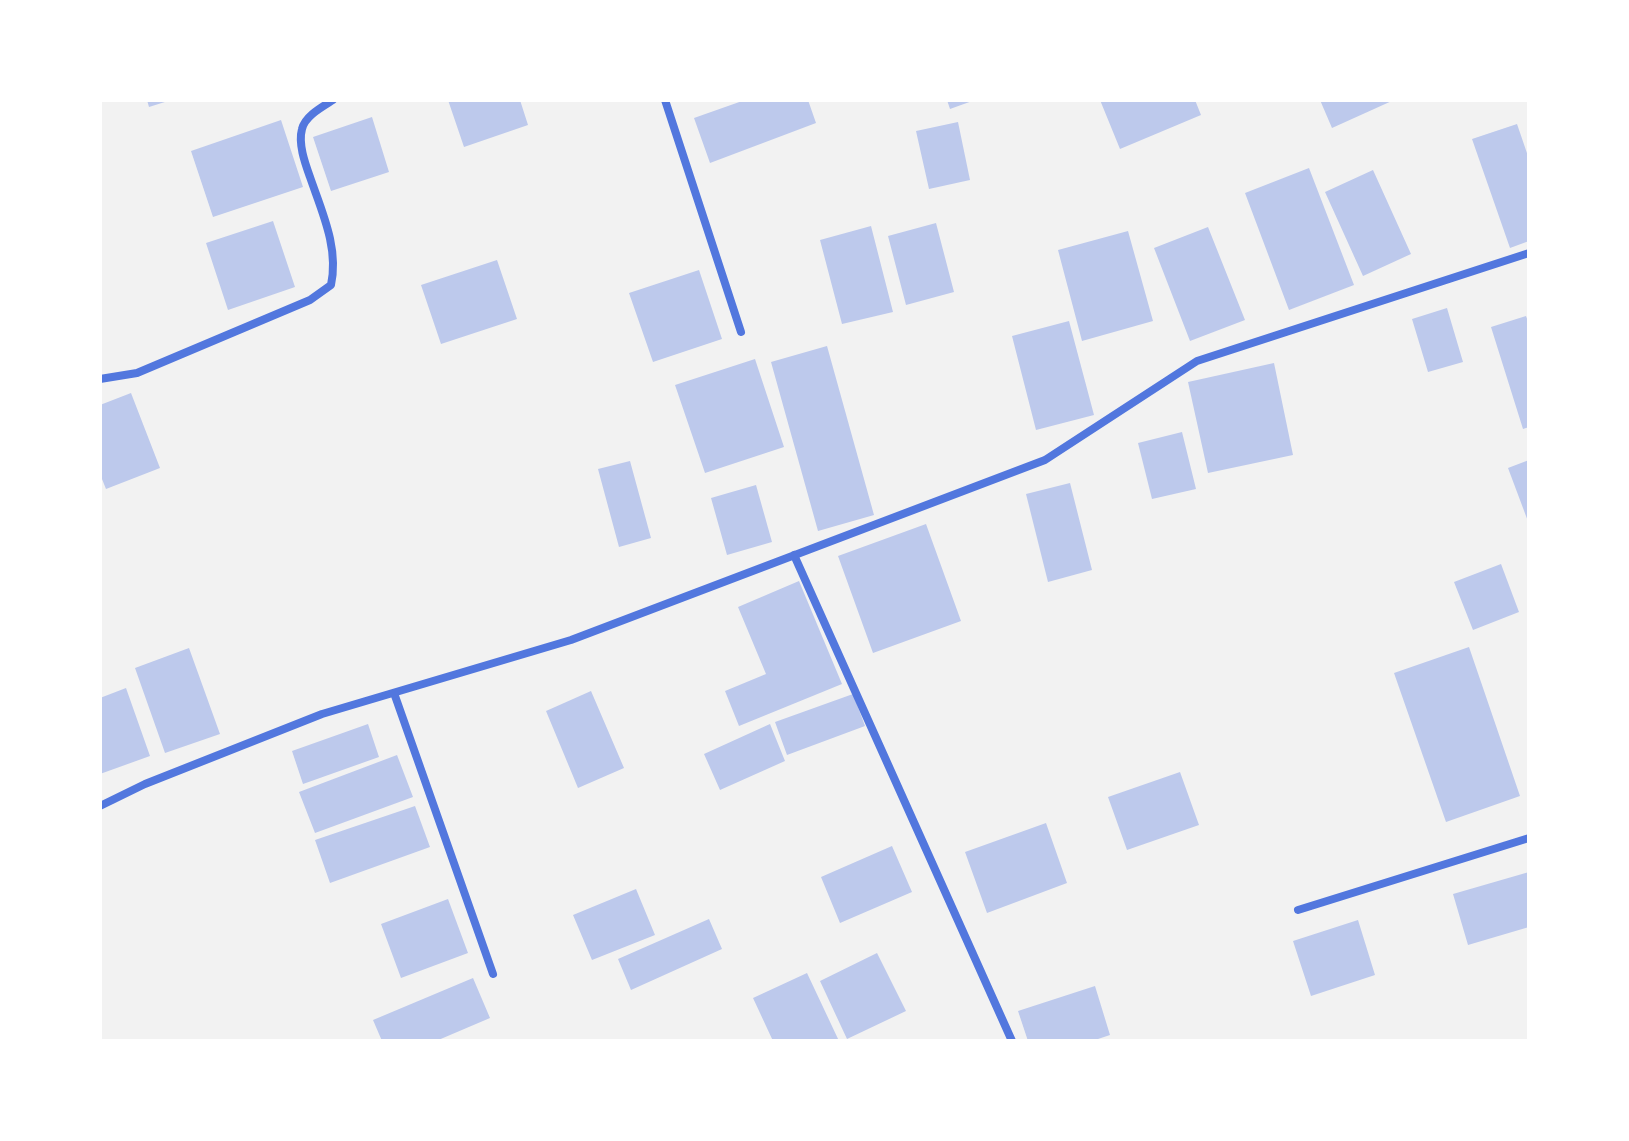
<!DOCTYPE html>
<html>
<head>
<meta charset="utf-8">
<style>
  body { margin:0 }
  #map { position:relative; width:1629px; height:1141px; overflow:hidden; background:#f2f2f2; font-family:"Nunito Sans",sans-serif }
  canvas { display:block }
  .frame { position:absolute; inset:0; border:102px solid #fff; pointer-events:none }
</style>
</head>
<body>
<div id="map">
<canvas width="1629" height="1141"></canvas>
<div class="frame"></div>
</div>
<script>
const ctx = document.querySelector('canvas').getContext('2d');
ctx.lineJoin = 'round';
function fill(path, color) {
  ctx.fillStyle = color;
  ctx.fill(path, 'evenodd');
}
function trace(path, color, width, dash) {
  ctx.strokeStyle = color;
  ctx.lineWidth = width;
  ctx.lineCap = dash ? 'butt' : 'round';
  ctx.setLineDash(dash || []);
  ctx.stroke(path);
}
const building = new Path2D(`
  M 147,100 L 168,100 L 168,101 L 149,107 Z
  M 448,100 L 520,100 L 528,125 L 464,147 Z
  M 745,100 L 808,100 L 816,123 L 710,163 L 694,118 Z
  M 947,100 L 975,100 L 950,109 Z
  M 1100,100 L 1195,100 L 1201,115 L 1120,149 Z
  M 1320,100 L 1394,100 L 1332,128 Z
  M 372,117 L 389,172 L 331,191 L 313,137 Z
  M 281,120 L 303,187 L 213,217 L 191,151 Z
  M 958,122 L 970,180 L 929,189 L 916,131 Z
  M 1517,124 L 1529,159 L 1529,241 L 1510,248 L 1472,139 Z
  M 1309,168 L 1354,285 L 1289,310 L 1245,193 Z
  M 1373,170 L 1411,254 L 1363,276 L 1325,192 Z
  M 273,221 L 295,287 L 228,310 L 206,243 Z
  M 936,223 L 954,292 L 906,305 L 888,236 Z
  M 871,226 L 893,312 L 842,324 L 820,240 Z
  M 1208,227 L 1245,320 L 1190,341 L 1154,248 Z
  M 1128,231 L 1153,321 L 1082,341 L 1058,250 Z
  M 497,260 L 517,319 L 441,344 L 421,285 Z
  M 699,270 L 722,339 L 653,362 L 629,293 Z
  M 1447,308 L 1463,362 L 1428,372 L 1412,319 Z
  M 1526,316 L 1529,324 L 1529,427 L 1523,429 L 1491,327 Z
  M 1069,321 L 1094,415 L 1036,430 L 1012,336 Z
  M 827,346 L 874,515 L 818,531 L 771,362 Z
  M 755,359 L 784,447 L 705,473 L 675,385 Z
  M 1274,363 L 1293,455 L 1208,473 L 1188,382 Z
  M 131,393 L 160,468 L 106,489 L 100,474 L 100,405 Z
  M 1182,432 L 1196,489 L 1152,499 L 1138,443 Z
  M 1529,460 L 1529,524 L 1508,468 Z
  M 630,461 L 651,538 L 619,547 L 598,469 Z
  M 1070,483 L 1092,570 L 1048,582 L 1026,494 Z
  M 756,485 L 772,542 L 727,555 L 711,498 Z
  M 926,524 L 961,621 L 873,653 L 838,556 Z
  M 1501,564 L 1519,612 L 1473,630 L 1454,582 Z
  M 799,581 L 842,684 L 739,726 L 725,691 L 766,674 L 738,607 Z
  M 1469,647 L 1520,796 L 1446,822 L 1394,673 Z
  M 189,648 L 220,734 L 165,753 L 135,668 Z
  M 126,688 L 150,756 L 100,774 L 100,698 Z
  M 591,691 L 624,768 L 578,788 L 546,711 Z
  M 853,694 L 865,726 L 787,755 L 775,722 Z
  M 368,724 L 379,757 L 303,784 L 292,751 Z
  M 770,724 L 785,761 L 720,790 L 704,754 Z
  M 397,755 L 413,797 L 315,833 L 299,792 Z
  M 1180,772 L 1199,825 L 1127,850 L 1108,797 Z
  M 415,806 L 430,847 L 330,883 L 315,840 Z
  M 1046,823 L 1067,883 L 987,913 L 965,852 Z
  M 892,846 L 912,892 L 840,923 L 821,877 Z
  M 1529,872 L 1529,927 L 1468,945 L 1453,894 Z
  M 636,889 L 655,935 L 592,960 L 573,915 Z
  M 448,899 L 468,953 L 401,978 L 381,924 Z
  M 709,919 L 722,949 L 631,990 L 618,959 Z
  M 1358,920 L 1375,975 L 1311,996 L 1293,941 Z
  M 877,953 L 906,1011 L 847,1039 L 820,981 Z
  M 807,973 L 839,1041 L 773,1041 L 753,998 Z
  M 473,978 L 490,1018 L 436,1041 L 382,1041 L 373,1020 Z
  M 1095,986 L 1110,1035 L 1092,1041 L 1028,1041 L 1018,1011 Z`);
const minor = new Path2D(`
  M 665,100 L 741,332
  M 100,379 L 137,373 L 310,300 L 331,285 C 339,248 322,212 310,177 C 305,163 298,144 302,129 C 305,116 322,107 333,100
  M 794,555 L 1012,1041
  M 394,693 L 493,974
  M 100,806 L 145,784 L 322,714 L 571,640 L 1045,460 L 1197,361 L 1529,253
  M 1298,910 L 1529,838`);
fill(building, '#bdc9ec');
trace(minor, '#5277de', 8);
</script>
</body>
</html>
